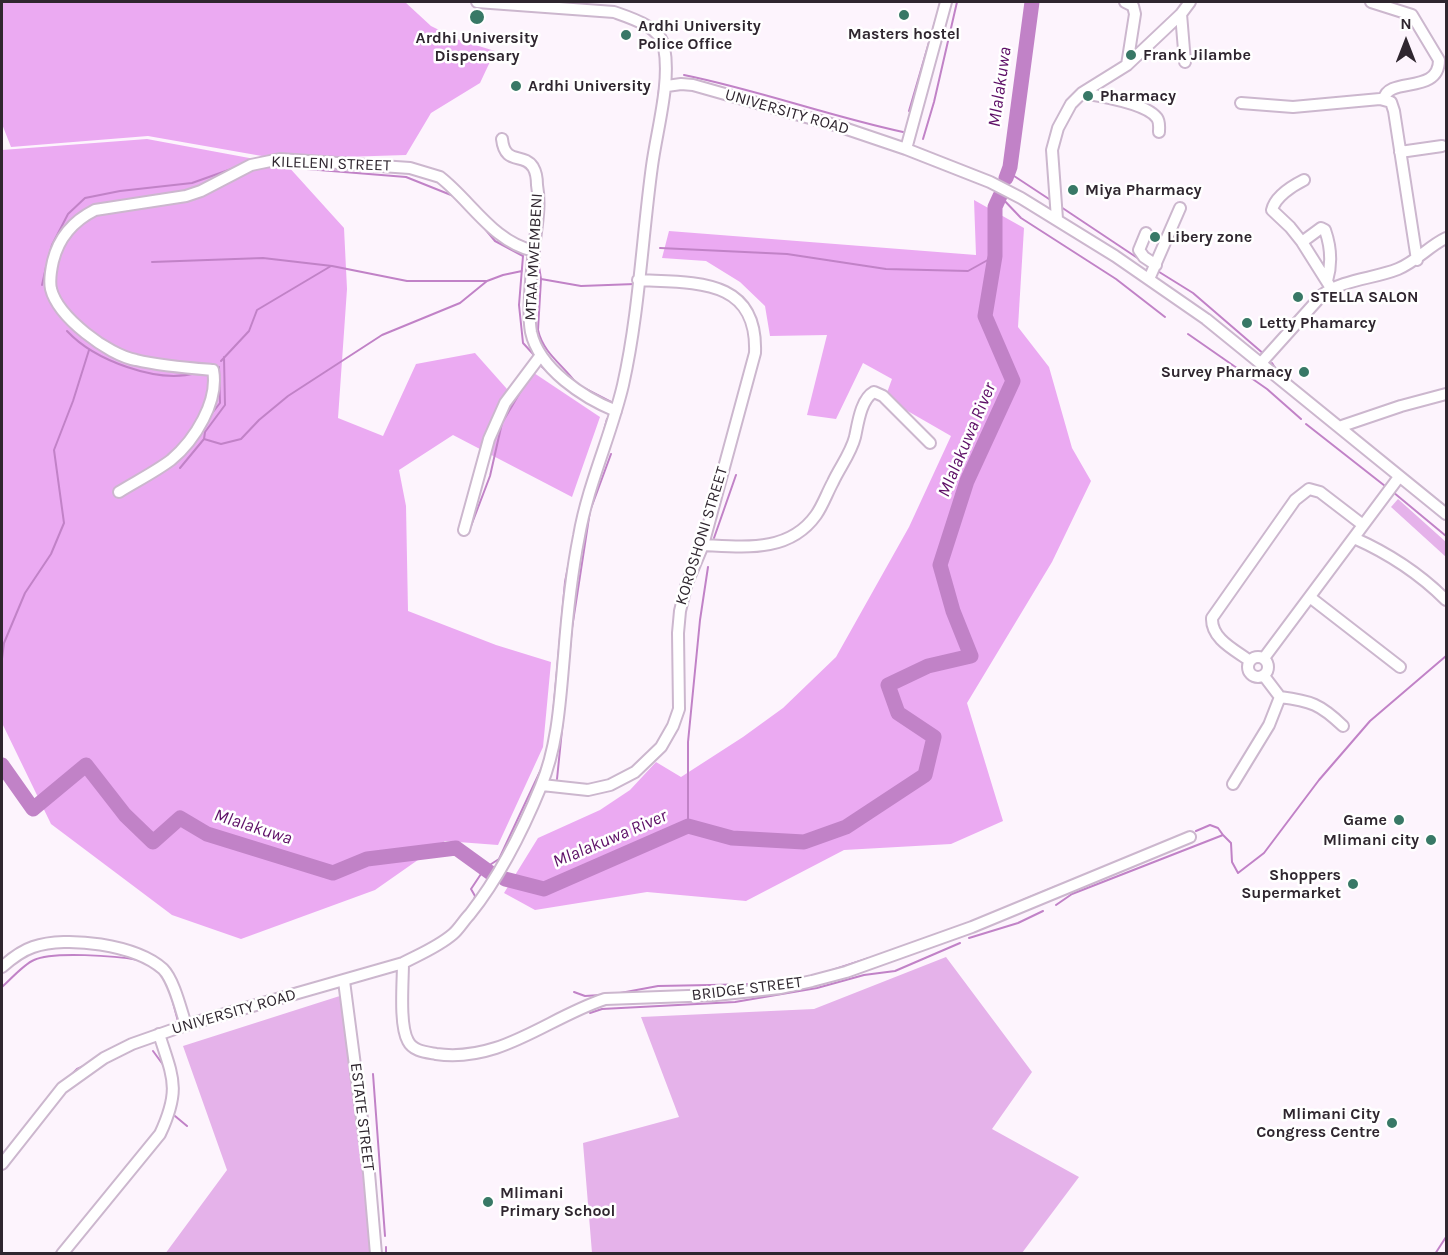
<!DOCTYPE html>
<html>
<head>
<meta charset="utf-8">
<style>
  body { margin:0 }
  #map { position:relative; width:1448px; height:1255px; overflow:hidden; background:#fdf4fd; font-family:Karla,sans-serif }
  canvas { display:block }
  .frame { position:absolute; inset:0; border:3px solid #2f262f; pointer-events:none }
  .north { position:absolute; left:1376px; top:12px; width:60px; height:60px; -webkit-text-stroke:4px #fff; paint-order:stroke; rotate:0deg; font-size:16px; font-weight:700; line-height:24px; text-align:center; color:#2f262f }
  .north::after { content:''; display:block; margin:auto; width:21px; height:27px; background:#2f262f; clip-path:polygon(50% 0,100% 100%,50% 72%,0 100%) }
</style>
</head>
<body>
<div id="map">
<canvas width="1448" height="1255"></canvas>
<div class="frame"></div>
<div class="north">N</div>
</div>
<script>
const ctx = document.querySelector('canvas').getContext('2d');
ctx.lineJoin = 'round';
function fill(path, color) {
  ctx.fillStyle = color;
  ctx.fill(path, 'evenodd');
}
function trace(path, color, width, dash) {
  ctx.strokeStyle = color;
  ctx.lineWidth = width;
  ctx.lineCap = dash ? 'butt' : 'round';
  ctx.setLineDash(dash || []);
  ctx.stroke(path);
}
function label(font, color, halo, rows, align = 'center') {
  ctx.font = font + ' Karla,sans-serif';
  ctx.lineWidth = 5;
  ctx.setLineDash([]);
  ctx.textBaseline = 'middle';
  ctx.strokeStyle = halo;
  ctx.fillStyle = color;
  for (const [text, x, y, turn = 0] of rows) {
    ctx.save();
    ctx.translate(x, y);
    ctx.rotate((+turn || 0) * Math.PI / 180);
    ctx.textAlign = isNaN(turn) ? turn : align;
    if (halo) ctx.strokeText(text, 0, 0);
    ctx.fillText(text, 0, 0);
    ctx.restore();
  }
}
const green = new Path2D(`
  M 1398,499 L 1446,542 L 1446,557 L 1391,507 Z
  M 946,957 L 1032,1072 L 992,1129 L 1079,1177 L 1022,1253 L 592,1253 L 583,1143 L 679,1117 L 641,1017 L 814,1009 Z
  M 346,994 L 370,1253 L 165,1254 L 227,1170 L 183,1046 Z`);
const forest = new Path2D(`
  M 2,2 L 405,2 L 431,26 L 459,40 L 495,51 L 480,83 L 431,113 L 406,155 L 279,159 L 148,136 L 11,147 L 2,124 Z
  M 147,139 L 287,165 L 344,228 L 347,289 L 338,418 L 383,436 L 416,364 L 475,353 L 507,389 L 534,373 L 600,417 L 572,497 L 453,435 L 399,470 L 406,506 L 408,611 L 496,645 L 551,662 L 543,747 L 498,845 L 445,841 L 375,890 L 241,939 L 172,915 L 51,824 L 2,723 L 2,150 Z
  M 974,200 L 1024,228 L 1018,327 L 1049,367 L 1072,448 L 1091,481 L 1052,562 L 967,703 L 1003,821 L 951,844 L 844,850 L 746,901 L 647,892 L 535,910 L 504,893 L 538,838 L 600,810 L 630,790 L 656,762 L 681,777 L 743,737 L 783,708 L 836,657 L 909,527 L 951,436 L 885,398 L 892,379 L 863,363 L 836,419 L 807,415 L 827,335 L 770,336 L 765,306 L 740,282 L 706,261 L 662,258 L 669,231 L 976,255 Z`);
const stream = new Path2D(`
  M 684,75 C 758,90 829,116 903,132
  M 657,107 L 659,89
  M 909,111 L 939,8
  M 923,139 L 934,102 L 957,2
  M 294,168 L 406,177 L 456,197
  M 1008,172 L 1052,201
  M 1000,196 L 1021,218 L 1116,279 L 1165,317
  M 1061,207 L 1139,259
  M 480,223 L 495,241 L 523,256 L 519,305 L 523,343 L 534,355
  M 660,248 L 787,254 L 886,269 L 968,271 L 995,256
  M 48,259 L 52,245 L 68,214 L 85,198 L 120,191 L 192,183 L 237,167
  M 538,260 L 541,279 L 538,330 C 543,353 563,365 576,383
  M 152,262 L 263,258 L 332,266 L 407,281 L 487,281 L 503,275 L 522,271
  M 1156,270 L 1193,293 L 1265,355
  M 541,279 L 581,286 L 635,284
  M 42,285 L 46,267
  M 67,331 C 94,360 157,384 196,373
  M 1188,334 L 1267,389 L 1301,419
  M 221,361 L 249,331 L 257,310 L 331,266
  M 1272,363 L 1277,371
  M 540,365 L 550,374
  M 584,388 L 613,403
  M 213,412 L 220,403 L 219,367 L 216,368
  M 1306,424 L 1385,486
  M 603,434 L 607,419
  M 204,439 L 221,444 L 241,439 L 259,420 L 288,396 L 382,335 L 460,303 L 487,281
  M 180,468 L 204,439 L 205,432 L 225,405 L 224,357
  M 1393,492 L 1446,536
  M 471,526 L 490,476 L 502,423 L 522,389
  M 714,538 L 736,475
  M 2,659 L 4,643 L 25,593 L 51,554 L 64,523 L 54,450 L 73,401 L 89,350
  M 567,680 L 572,628 L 590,511 L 611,454
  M 552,725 L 565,582 L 571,552
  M 557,779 L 564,710
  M 688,826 L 688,742 L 700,620 L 708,567
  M 1196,831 L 1210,825 L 1218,828 L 1223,835
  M 1023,900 L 1057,886
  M 474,901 L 475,896 L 471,889 L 485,868 L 499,859 L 544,763
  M 1056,905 L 1072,894 L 1223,835 L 1231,843 L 1232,862 L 1238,873 L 1264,853 L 1319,780 L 1370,721 L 1446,656
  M 969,938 L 1018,923 L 1043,911
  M 823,973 L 869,958
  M 2,987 C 10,980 24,964 34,960 C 52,951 117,956 138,960
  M 574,992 L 585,996 L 601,995
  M 615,994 L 658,986 L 761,984 L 783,982
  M 171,995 L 179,1025
  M 227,1008 L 299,987
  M 590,1013 L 602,1009 L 735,1002 L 817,988 L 864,975 L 895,971 L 960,943
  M 153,1051 L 164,1066
  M 373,1074 L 385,1236
  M 69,1077 L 77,1069 L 86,1065
  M 175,1116 L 187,1126
  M 386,1247 L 386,1254
  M 1435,1254 L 1446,1237`);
const river = new Path2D(`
  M 1006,178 L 1010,167 L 1032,2
  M 2,765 L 33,809 L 86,765 L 125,815 L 153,842 L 180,818 L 207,834 L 333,873 L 367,859 L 456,848 L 492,874
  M 505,879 L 544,889 L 688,826 L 732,838 L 804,842 L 846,827 L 925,775 L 934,737 L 898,713 L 888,685 L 928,666 L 971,656 L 953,611 L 940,565 L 967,481 L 1013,381 L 985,316 L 995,256 L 995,207 L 1000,196`);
const minor = new Path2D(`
  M 1125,2 L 1133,6 L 1135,14 L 1127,65
  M 1371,2 L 1412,15 L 1439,60 C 1439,95 1388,76 1384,99
  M 1181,14 L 1185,62
  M 667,86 L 681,84 L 693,85 L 838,126 L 906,149 L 990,182 L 1021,198 L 1115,256 L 1206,319 L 1446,514
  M 1082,93 C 1100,96 1146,103 1157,118 C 1160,122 1159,127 1159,132
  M 1241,103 L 1293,107 L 1380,99 L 1391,102 L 1394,111 L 1417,260
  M 502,139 C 505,166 523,152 533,167 C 536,172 537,180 537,185 C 541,207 536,228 534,249 C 532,272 527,311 531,332 C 539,369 584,398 616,411
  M 906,149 L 946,2
  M 1400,152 L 1442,146
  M 1304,180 C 1292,186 1275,197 1272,210 L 1290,227 L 1302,242 L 1331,288
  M 1057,219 L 1052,150 L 1058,128 L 1071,104 L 1082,93 L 1127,65 L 1181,14 L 1190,2
  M 1146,233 L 1139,250 L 1144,257 L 1156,265
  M 1302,242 L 1321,228 L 1325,230 C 1331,247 1332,264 1327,281
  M 1149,279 L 1180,208
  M 1261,363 L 1322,295 C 1344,279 1373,279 1398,269 C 1417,261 1429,246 1446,238
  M 1339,427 L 1401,406 L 1446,394
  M 119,492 C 135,482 155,472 171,460 C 195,440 219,401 213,370 C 188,368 161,366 136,360 C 108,355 58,317 51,289 C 49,280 51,270 53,261 C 59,237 73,221 95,210 L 186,196 L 201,191 L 251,165 L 280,159 L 410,168 L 440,177 C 471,201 493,242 534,251
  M 464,530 L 489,439 L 505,403 L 541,355
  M 1354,538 C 1390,554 1419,573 1446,600
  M 703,545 C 744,547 789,553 816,515 C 823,505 827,493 833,482 C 840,467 851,453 855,437 C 858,423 861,399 874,392 L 883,396 L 930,443
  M 1311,598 L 1400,667
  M1248 667a10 10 0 1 1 20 0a10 10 0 1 1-20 0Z
  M 1264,658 L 1399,477
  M 1250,661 C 1235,650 1211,639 1212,618 L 1295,500 L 1309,489 L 1320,492 L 1363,525
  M 1264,676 L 1280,697 C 1311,701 1320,704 1343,726
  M 1233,784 L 1269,725 L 1280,697
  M 542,785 L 588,790 L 610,785 L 635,772 L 661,747 L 673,726 L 679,709 L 678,633 L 680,611 L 687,583 L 703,545 L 755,353 C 758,277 694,283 638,280
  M 403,963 C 403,982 399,1025 408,1041 C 413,1051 425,1052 436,1054 C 501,1063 547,1018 605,999 L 716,995 L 780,988 L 812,981 L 846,972 L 972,927 L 1190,837
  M 2,967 C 11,959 21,951 33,947 C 67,935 136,945 163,969 C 174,980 181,1010 186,1025
  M 344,981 L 369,1173 L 376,1254
  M 2,1164 L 62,1088 L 104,1058 L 132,1044 L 186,1025 L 403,963 C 420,954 438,947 453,934 C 459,929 464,920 470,914 C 500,876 523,830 541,786 C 558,745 560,700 564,656 C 567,616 571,576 579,536 C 588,484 611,436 623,385 C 639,314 642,239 652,166 C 657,129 671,82 664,47 C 661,27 631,18 614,12 L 477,2
  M 62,1254 L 160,1134 C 181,1089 173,1078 159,1034`);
const markers = [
  [904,15,6,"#387866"],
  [477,17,8,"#387866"],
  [626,35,6,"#387866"],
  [1131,55,6,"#387866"],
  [516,86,6,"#387866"],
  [1088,96,6,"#387866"],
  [1073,190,6,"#387866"],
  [1155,237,6,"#387866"],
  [1298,297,6,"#387866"],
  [1247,323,6,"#387866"],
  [1304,372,6,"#387866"],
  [1399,820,6,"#387866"],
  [1431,840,6,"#387866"],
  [1353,884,6,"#387866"],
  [1392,1123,6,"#387866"],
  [488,1202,6,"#387866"]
];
const poiNames = [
  ["Ardhi University",638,26],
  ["Police Office",638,44],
  ["Masters hostel",904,34,"center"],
  ["Ardhi University",477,38,"center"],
  ["Dispensary",477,56,"center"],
  ["Frank Jilambe",1143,55],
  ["Ardhi University",528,86],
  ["Pharmacy",1100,96],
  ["Miya Pharmacy",1085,190],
  ["Libery zone",1167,237],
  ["STELLA SALON",1310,297],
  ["Letty Phamarcy",1259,323],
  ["Survey Pharmacy",1292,372,"right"],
  ["Game",1387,820,"right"],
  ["Mlimani city",1419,840,"right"],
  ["Shoppers",1341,875,"right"],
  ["Supermarket",1341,893,"right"],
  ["Mlimani City",1380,1114,"right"],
  ["Congress Centre",1380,1132,"right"],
  ["Mlimani",500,1193],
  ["Primary School",500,1211]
];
const streetNames = [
  ["UNIVERSITY ROAD",787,112,16],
  ["KILELENI STREET",331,164,2],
  ["MTAA MWEMBENI",534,257,-87],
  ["KOROSHONI STREET",702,536,-73],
  ["BRIDGE STREET",747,989,-7],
  ["UNIVERSITY ROAD",234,1012,-16],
  ["ESTATE STREET",362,1117,83]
];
const waterNames = [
  ["Mlalakuwa",1000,87,-82],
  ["Mlalakuwa River",967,440,-67],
  ["Mlalakuwa",253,827,18],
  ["Mlalakuwa River",610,839,-23]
];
fill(green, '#e5b2ea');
fill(forest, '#ebaaf2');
trace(stream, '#c182c7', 2);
trace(river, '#c182c7', 15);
trace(minor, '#ccb7ce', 14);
trace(minor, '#fff', 10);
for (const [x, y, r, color] of markers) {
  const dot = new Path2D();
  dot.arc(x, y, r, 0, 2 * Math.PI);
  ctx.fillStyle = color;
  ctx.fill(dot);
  trace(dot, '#fff', 2);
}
label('bold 16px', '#2f262f', '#fff', poiNames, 'left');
label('16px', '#2f262f', '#fff', streetNames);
label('italic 18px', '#5d0e66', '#fff', waterNames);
</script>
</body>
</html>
